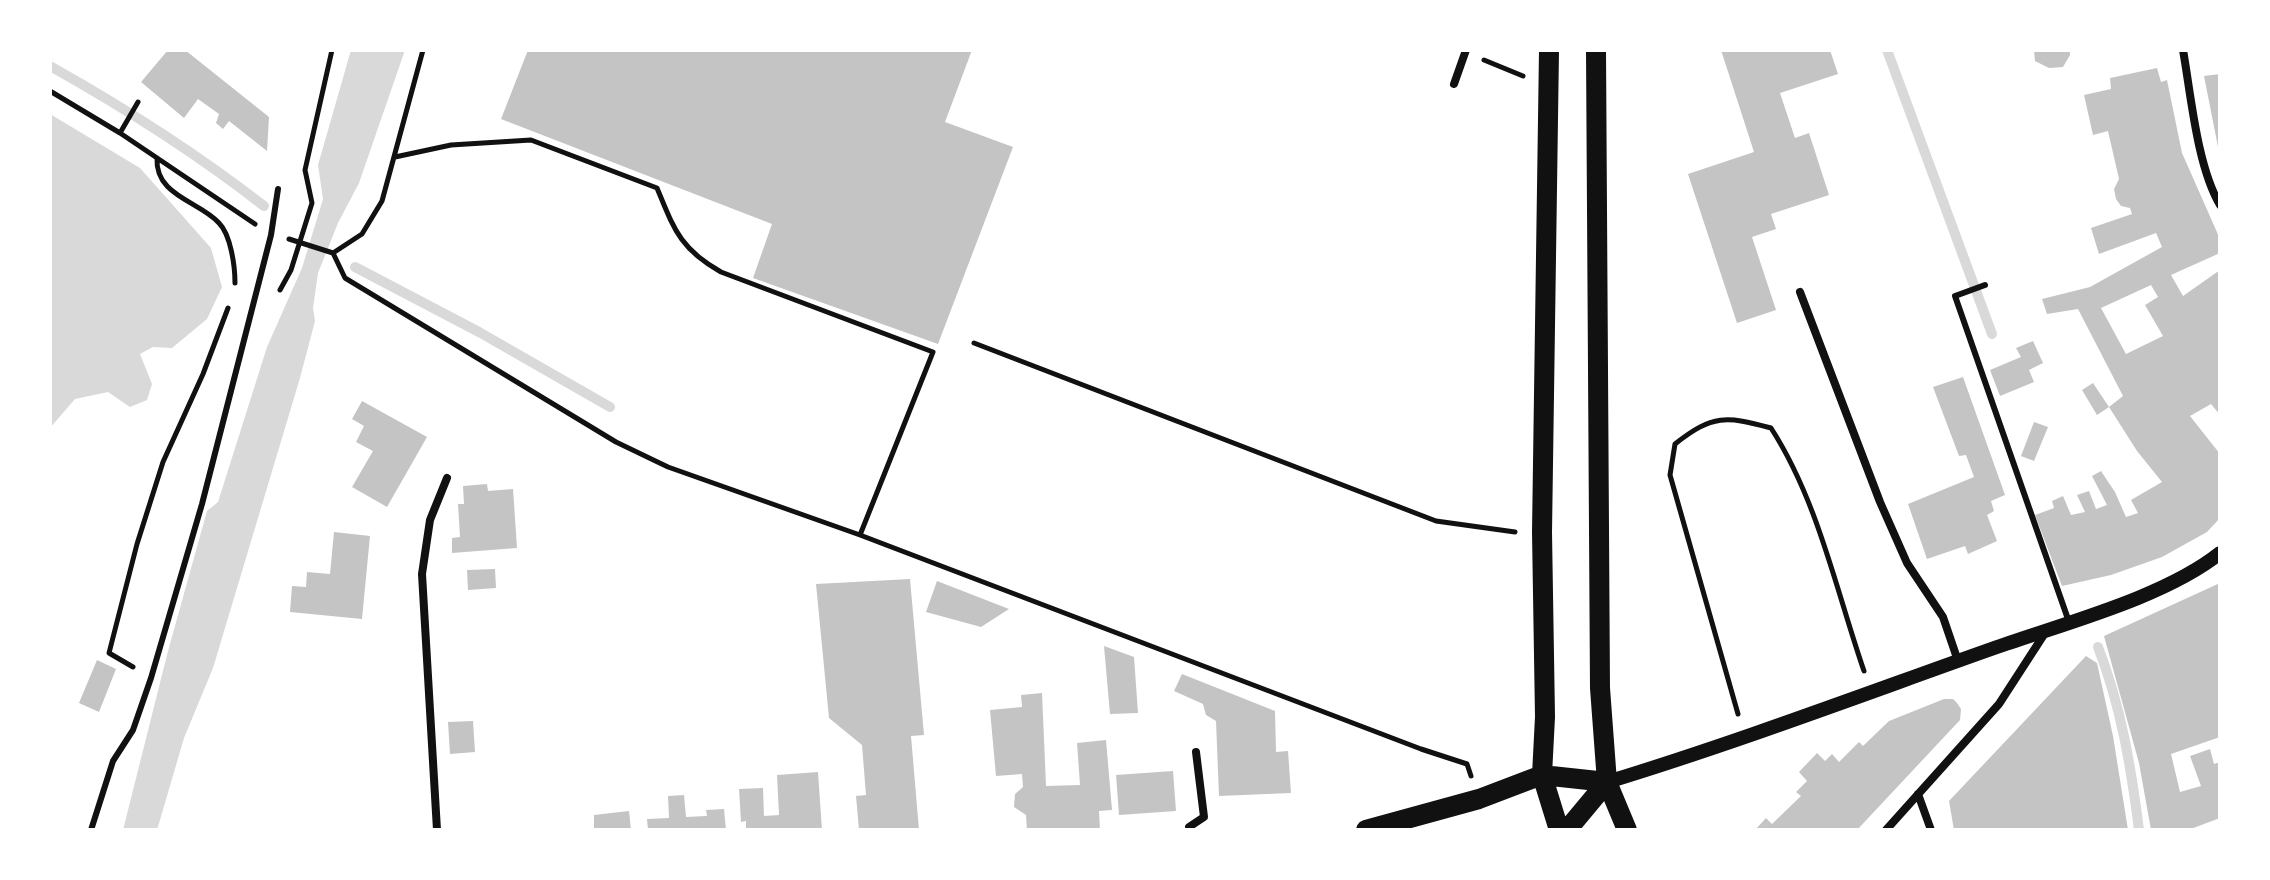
<!DOCTYPE html>
<html>
<head>
<meta charset="utf-8">
<style>
  body { margin:0 }
  #map { position:relative; width:2270px; height:880px; overflow:hidden; background:#fff; font-family:"Varela Round",sans-serif }
  canvas { display:block }
  .frame { position:absolute; inset:0; border:52px solid #fff; pointer-events:none }
</style>
</head>
<body>
<div id="map">
<canvas width="2270" height="880"></canvas>
<div class="frame"></div>
</div>
<script>
const ctx = document.querySelector('canvas').getContext('2d');
ctx.lineJoin = 'round';
function fill(path, color) {
  ctx.fillStyle = color;
  ctx.fill(path, 'evenodd');
}
function trace(path, color, width, dash) {
  ctx.strokeStyle = color;
  ctx.lineWidth = width;
  ctx.lineCap = dash ? 'butt' : 'round';
  ctx.setLineDash(dash || []);
  ctx.stroke(path);
}
const water = new Path2D(`
  M 351,50 L 405,50 L 359,183 L 338,223 L 318,273 L 313,308 L 315,321 L 300,378 L 213,668 L 184,738 L 157,830 L 123,830 L 168,651 L 207,511 L 218,502 L 267,347 L 302,268 L 323,199 L 318,165 Z
  M 50,114 L 140,168 L 211,248 L 222,287 L 207,319 L 172,348 L 153,347 L 140,354 L 152,384 L 147,400 L 130,407 L 108,392 L 75,399 L 50,428 Z`);
const stream = new Path2D(`
  M 1887,50 L 1992,334
  M 50,66 C 125,108 196,153 264,206
  M 355,267 L 479,332 L 610,407
  M 2098,647 C 2121,706 2131,767 2139,830`);
const building = new Path2D(`
  M 168,50 L 185,50 L 269,117 L 267,151 L 229,121 L 223,129 L 216,123 L 219,114 L 198,99 L 184,118 L 141,82 Z
  M 528,50 L 972,50 L 945,122 L 1013,147 L 938,344 L 753,278 L 772,224 L 501,119 Z
  M 1721,50 L 1830,50 L 1838,74 L 1780,93 L 1795,138 L 1809,133 L 1829,195 L 1771,214 L 1776,229 L 1752,237 L 1776,310 L 1737,323 L 1688,174 L 1754,152 Z
  M 2034,50 L 2070,50 L 2070,55 L 2063,67 L 2049,68 L 2035,61 Z
  M 2157,68 L 2161,82 L 2167,80 L 2182,153 L 2220,239 L 2220,253 L 2171,275 L 2183,296 L 2220,270 L 2220,415 L 2211,404 L 2190,416 L 2220,454 L 2220,518 L 2207,532 L 2162,557 L 2111,575 L 2062,586 L 2035,515 L 2054,508 L 2052,501 L 2063,496 L 2071,515 L 2085,512 L 2077,495 L 2089,491 L 2096,509 L 2107,505 L 2092,476 L 2101,471 L 2115,492 L 2126,517 L 2138,513 L 2131,500 L 2162,482 L 2137,451 L 2109,407 L 2123,396 L 2078,309 L 2047,314 L 2042,299 L 2090,287 L 2162,247 L 2156,233 L 2099,254 L 2091,228 L 2132,214 L 2130,208 L 2121,206 L 2116,199 L 2114,189 L 2119,179 L 2108,131 L 2093,135 L 2084,95 L 2111,89 L 2110,78 ZM 2151,285 L 2158,297 L 2145,305 L 2163,336 L 2126,354 L 2101,308 Z
  M 2220,74 L 2220,152 L 2219,152 L 2204,76 Z
  M 2033,341 L 2043,363 L 2029,370 L 2034,382 L 2000,396 L 1990,370 L 2021,357 L 2016,348 Z
  M 1963,377 L 2005,495 L 1991,501 L 1994,511 L 1987,515 L 1997,541 L 1968,554 L 1965,546 L 1927,559 L 1908,504 L 1974,477 L 1966,455 L 1959,456 L 1933,387 Z
  M 2093,383 L 2109,407 L 2097,415 L 2082,390 Z
  M 362,401 L 427,437 L 387,507 L 352,487 L 373,451 L 356,442 L 364,426 L 352,419 Z
  M 2034,422 L 2048,427 L 2034,461 L 2021,456 Z
  M 487,484 L 488,491 L 513,489 L 517,548 L 452,553 L 452,538 L 460,537 L 458,504 L 464,504 L 463,486 Z
  M 334,532 L 370,536 L 362,619 L 290,612 L 292,586 L 306,587 L 307,572 L 330,574 Z
  M 495,569 L 496,588 L 468,590 L 467,570 Z
  M 910,579 L 924,735 L 911,736 L 919,830 L 859,830 L 856,796 L 866,795 L 862,745 L 829,718 L 816,584 Z
  M 937,581 L 1009,609 L 981,627 L 926,612 Z
  M 2220,583 L 2220,737 L 2171,754 L 2180,792 L 2201,786 L 2190,756 L 2210,749 L 2214,764 L 2220,762 L 2220,818 L 2188,830 L 2151,830 L 2139,763 L 2104,636 Z
  M 1104,646 L 1134,657 L 1138,713 L 1110,714 Z
  M 2086,656 L 2097,663 L 2113,736 L 2128,830 L 1954,830 L 1949,801 Z
  M 97,660 L 116,669 L 99,712 L 79,703 Z
  M 1182,674 L 1275,711 L 1276,752 L 1288,751 L 1291,793 L 1219,796 L 1216,721 L 1206,715 L 1203,704 L 1174,691 Z
  M 1042,693 L 1046,786 L 1080,785 L 1077,743 L 1106,740 L 1112,810 L 1099,811 L 1100,830 L 1027,830 L 1026,815 L 1014,807 L 1015,794 L 1023,787 L 1022,774 L 996,776 L 990,710 L 1022,707 L 1021,695 Z
  M 1944,699 L 1953,699 L 1957,703 L 1961,709 L 1960,720 L 1857,830 L 1755,830 L 1766,818 L 1772,824 L 1801,796 L 1796,792 L 1807,781 L 1799,772 L 1817,753 L 1825,761 L 1832,754 L 1839,762 L 1859,742 L 1863,746 L 1889,721 Z
  M 473,721 L 475,752 L 450,754 L 448,722 Z
  M 1173,771 L 1176,811 L 1119,815 L 1116,775 Z
  M 818,772 L 822,830 L 746,830 L 746,821 L 741,822 L 739,789 L 763,788 L 764,816 L 779,815 L 777,775 Z
  M 684,795 L 686,817 L 707,816 L 706,810 L 724,809 L 726,830 L 648,830 L 647,819 L 669,818 L 668,796 Z
  M 629,811 L 631,830 L 594,830 L 594,815 Z`);
const path = new Path2D(`
  M 1484,60 L 1523,76
  M 50,91 L 120,133 L 255,224
  M 120,133 L 138,102
  M 395,157 L 451,145 L 531,140 L 657,188 C 674,229 680,249 721,272 L 933,352 L 860,535
  M 157,158 C 155,196 199,201 219,223 C 231,235 235,267 235,283
  M 289,239 L 333,253 L 345,278 L 616,442 L 668,467 L 860,535 L 1421,749 L 1467,764 L 1471,776
  M 333,253 L 362,234 L 382,201 L 423,50
  M 280,290 L 291,270 L 312,203 L 305,170 L 332,50
  M 974,343 L 1436,521 L 1515,532
  M 133,667 L 109,653 L 137,544 L 163,462 L 203,374 L 228,308
  M 1738,714 L 1670,475 L 1675,444 C 1713,414 1726,416 1771,428 C 1818,501 1836,590 1864,671`);
const service = new Path2D(`
  M 1985,285 L 1955,296 L 2069,622
  M 91,830 L 113,761 L 133,730 L 151,678 L 202,504 L 271,235 L 278,189`);
const minor = new Path2D(`
  M 2183,50 C 2191,95 2197,166 2220,205
  M 1454,84 L 1466,50
  M 1800,292 L 1880,502 L 1907,563 L 1943,617 L 1958,661
  M 1918,794 L 1931,830
  M 437,830 L 422,574 L 430,520 L 447,478
  M 1190,830 L 1189,827 L 1204,817 L 1196,752
  M 1886,830 L 1999,704 L 2045,633`);
const tertiary = new Path2D(`
  M 1607,782 C 1738,742 1867,693 1997,647 C 2065,623 2165,597 2220,553`);
const primary = new Path2D(`
  M 1549,50 L 1542,532 L 1545,717 L 1542,775 L 1559,830
  M 1596,50 L 1600,688 L 1607,782 L 1627,830
  M 1366,830 L 1479,799 L 1542,775 L 1607,782
  M 1567,830 L 1607,782`);
fill(water, '#d9d9d9');
trace(stream, '#d9d9d9', 10);
fill(building, '#c4c4c4');
trace(path, '#111', 5);
trace(service, '#111', 6);
trace(minor, '#111', 8);
trace(tertiary, '#111', 14);
trace(primary, '#111', 20);
</script>
</body>
</html>
